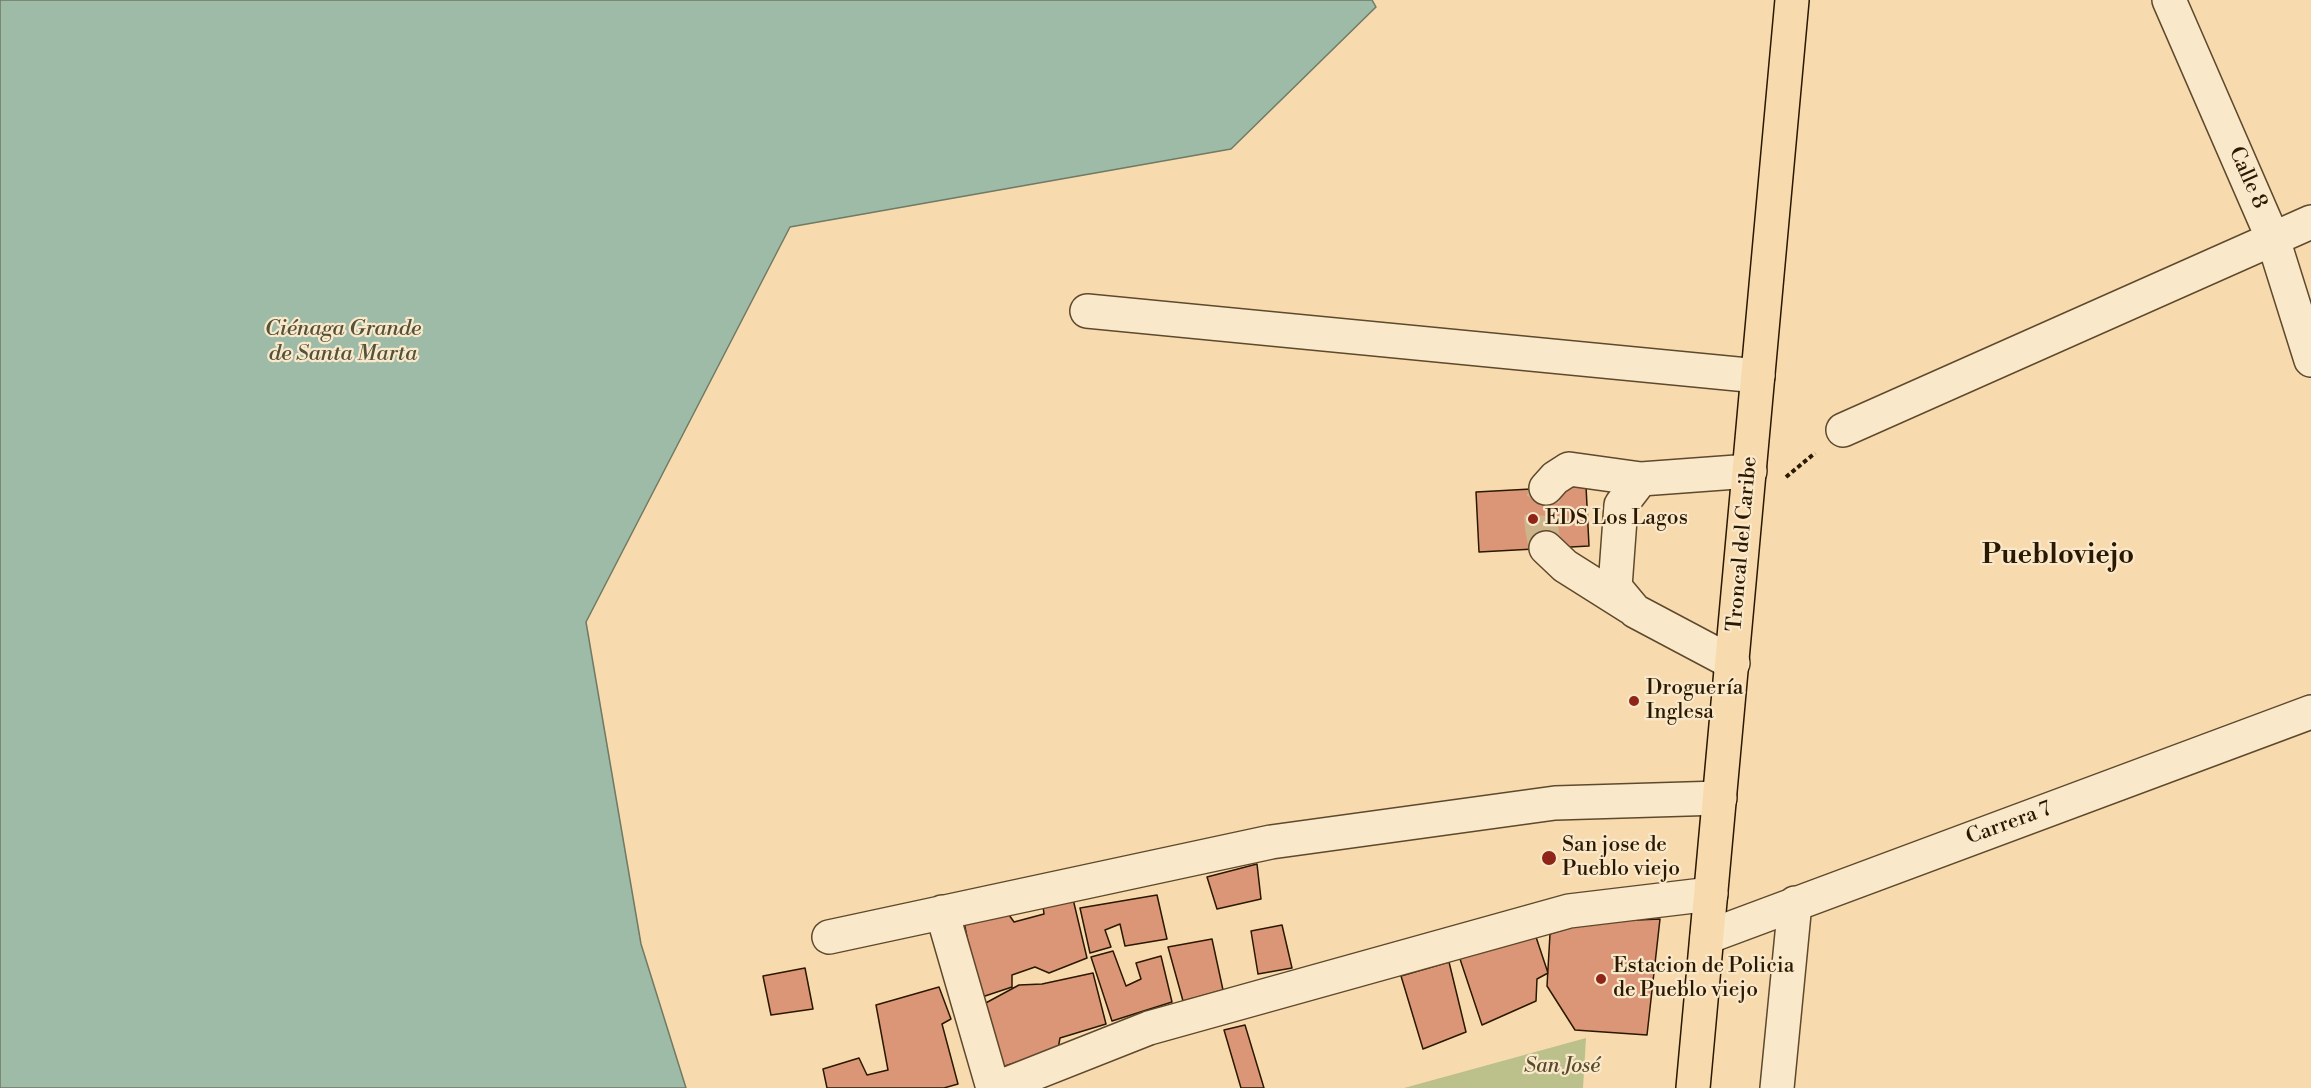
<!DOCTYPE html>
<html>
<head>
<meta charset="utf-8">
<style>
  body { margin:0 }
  canvas { display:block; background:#f7dbae }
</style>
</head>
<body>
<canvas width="2311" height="1088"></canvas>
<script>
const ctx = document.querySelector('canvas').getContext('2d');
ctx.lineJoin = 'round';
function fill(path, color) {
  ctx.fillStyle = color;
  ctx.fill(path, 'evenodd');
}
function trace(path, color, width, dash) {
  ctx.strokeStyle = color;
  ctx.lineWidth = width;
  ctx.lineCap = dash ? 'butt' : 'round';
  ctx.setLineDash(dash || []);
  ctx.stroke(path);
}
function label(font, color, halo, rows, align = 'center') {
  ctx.font = font + ' "Libre Bodoni",serif';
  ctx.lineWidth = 4.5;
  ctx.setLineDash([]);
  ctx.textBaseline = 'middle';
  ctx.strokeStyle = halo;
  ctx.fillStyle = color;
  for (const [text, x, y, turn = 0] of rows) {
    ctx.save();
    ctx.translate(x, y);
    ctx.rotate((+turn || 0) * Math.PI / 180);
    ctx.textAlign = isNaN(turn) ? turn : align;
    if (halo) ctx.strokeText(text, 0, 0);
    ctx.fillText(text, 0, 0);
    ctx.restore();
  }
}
const green = new Path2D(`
  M 1586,1038 L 1583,1088 L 1404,1088 Z`);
const water = new Path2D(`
  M 0,0 L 1372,0 L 1376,7 L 1231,149 L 790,227 L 586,622 L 641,944 L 686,1088 L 0,1088 Z`);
const building = new Path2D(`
  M 1586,486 L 1589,546 L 1479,552 L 1476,492 Z
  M 1257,864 L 1261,899 L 1217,909 L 1207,877 Z
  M 1157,895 L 1167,939 L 1125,946 L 1120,924 L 1105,930 L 1111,947 L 1090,953 L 1080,908 Z
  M 1073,899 L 1087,958 L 1049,973 L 1035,967 L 1012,975 L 1012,987 L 979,998 L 964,922 L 1007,912 L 1014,922 L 1044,914 L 1043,906 Z
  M 1660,919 L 1647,1035 L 1575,1030 L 1547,986 L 1550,934 L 1589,922 Z
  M 1282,925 L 1292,968 L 1258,974 L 1251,931 Z
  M 1535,934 L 1548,973 L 1537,979 L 1536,1001 L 1482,1025 L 1459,956 Z
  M 1212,939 L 1223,990 L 1183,1001 L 1168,947 Z
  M 1113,951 L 1126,986 L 1141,979 L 1136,963 L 1161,956 L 1172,1002 L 1112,1021 L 1091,957 Z
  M 1449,962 L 1466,1032 L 1423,1049 L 1401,976 Z
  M 805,968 L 813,1009 L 771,1015 L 763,976 Z
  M 1093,973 L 1106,1024 L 1060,1038 L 1058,1049 L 1002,1067 L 982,1005 L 1019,985 L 1042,984 Z
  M 939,987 L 951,1019 L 942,1024 L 958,1084 L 944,1088 L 827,1088 L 823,1069 L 859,1058 L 867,1075 L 888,1070 L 876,1005 Z
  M 1245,1025 L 1264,1088 L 1241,1088 L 1224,1030 Z`);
const minorTunnel = new Path2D(`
  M 1546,548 C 1539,523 1539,513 1546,488`);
const path = new Path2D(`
  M 1786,477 L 1815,453`);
const minor = new Path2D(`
  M 2169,0 L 2273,239 L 2311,360
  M 1087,311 L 1758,376
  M 1843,430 L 2311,222
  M 1546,488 L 1555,478 L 1569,469 L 1641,479
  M 1546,548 L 1565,566 L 1630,607
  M 1733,663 L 1635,611 L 1615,587 L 1621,505 L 1641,479 L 1750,471
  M 942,912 L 993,1088
  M 829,937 L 1271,842 L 1555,803 L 1720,798
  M 1707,937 L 2311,712
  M 997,1088 L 1149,1028 L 1569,911 L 1711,894
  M 1777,1088 L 1795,903`);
const highway = new Path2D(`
  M 1693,1088 L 1792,0`);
const markers = [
  [1533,519,6,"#8f2418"],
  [1634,701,6,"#8f2418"],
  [1549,858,8,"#8f2418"],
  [1601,979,6,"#8f2418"]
];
const streetNames = [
  ["Calle 8",2247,178,66],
  ["Troncal del Caribe",1743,544,-85],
  ["Carrera 7",2009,824,-20]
];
const poiNames = [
  ["EDS Los Lagos",1545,519],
  ["Droguería",1646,689],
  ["Inglesa",1646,713],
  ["San jose de",1562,846],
  ["Pueblo viejo",1562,870],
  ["Estacion de Policia",1613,967],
  ["de Pueblo viejo",1613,991]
];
const parkNames = [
  ["San José",1562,1067]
];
const waterNames = [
  ["Ciénaga Grande",343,330],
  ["de Santa Marta",343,355]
];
const districtNames = [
  ["Puebloviejo",2058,557]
];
fill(green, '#bcc08b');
fill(water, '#9ebba7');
trace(water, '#707a64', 1.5);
fill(building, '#db9677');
trace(building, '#2b1800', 1.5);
trace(minorTunnel, '#ceb48b', 33, [33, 16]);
trace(minor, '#5e492c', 36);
trace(highway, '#2b1800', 36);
trace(path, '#2b1800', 4, [4.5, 3]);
trace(minor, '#fae8ca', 33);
trace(highway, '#f7dbae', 33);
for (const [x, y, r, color] of markers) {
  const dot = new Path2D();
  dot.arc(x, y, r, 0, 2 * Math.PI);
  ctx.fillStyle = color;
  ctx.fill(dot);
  trace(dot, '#fae8ca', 2);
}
label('21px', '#2b1800', '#fae8ca', streetNames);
label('21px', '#2b1800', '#fae8ca', poiNames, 'left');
label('italic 21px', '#564a2a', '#fae8ca', parkNames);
label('italic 22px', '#53513a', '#fae8ca', waterNames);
label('bold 27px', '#2b1800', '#fae8ca', districtNames);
</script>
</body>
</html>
